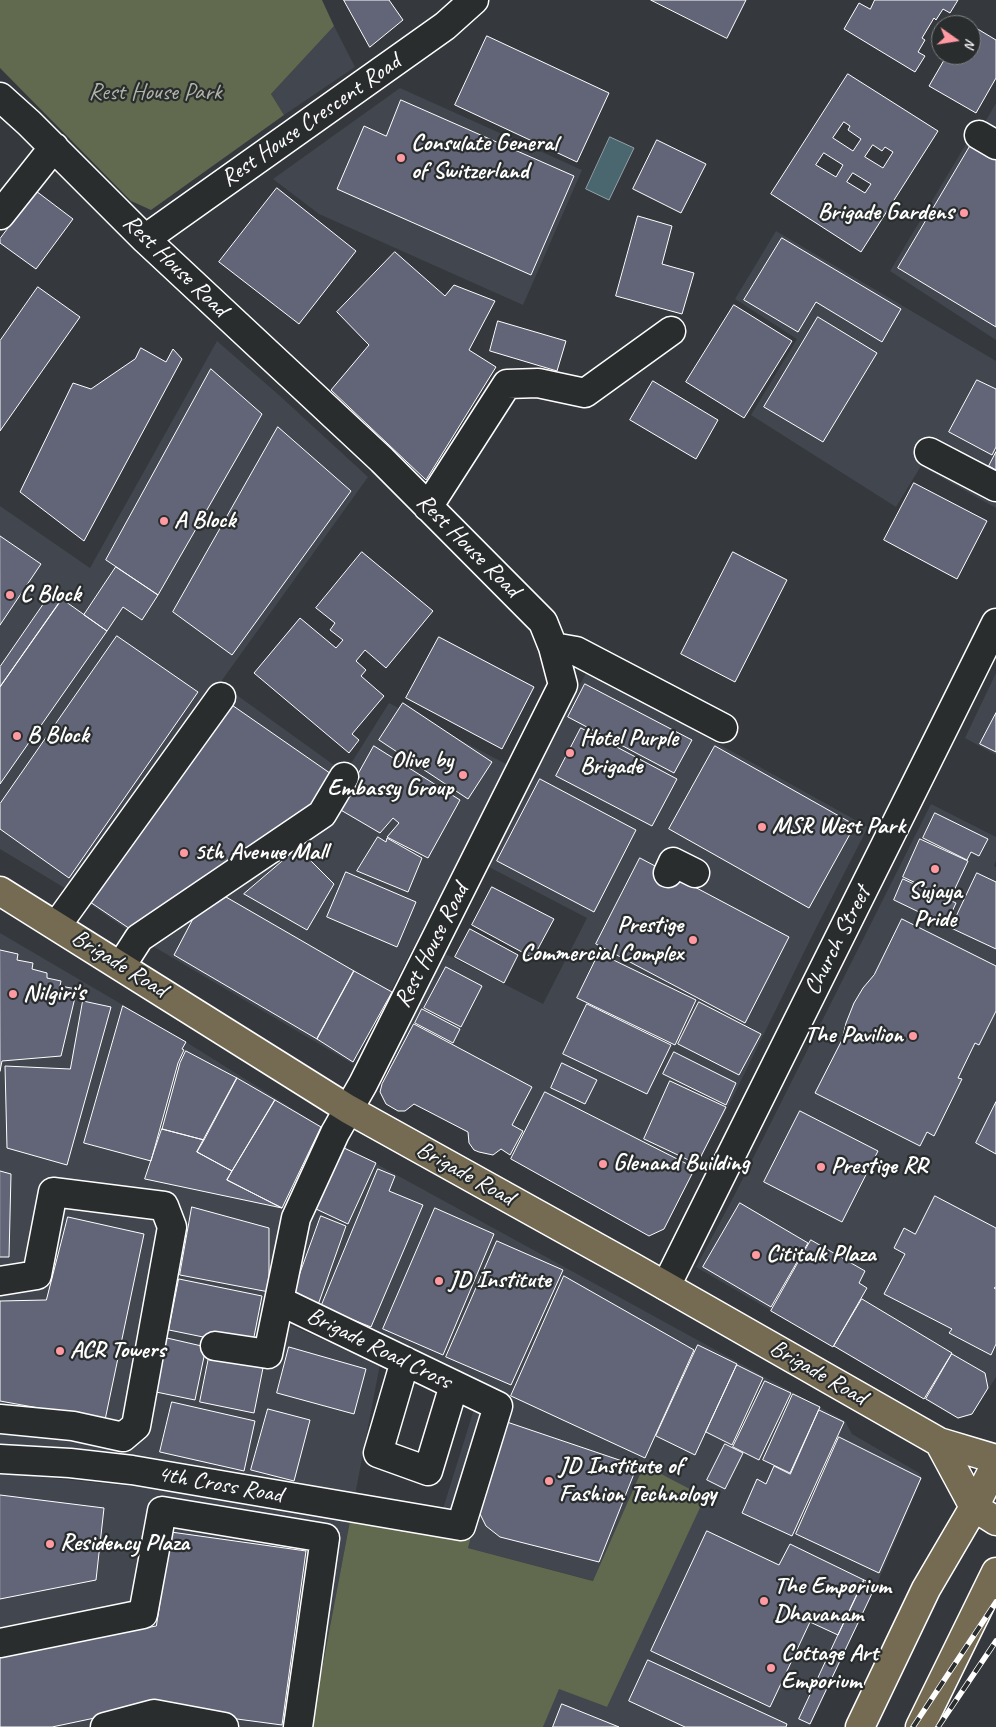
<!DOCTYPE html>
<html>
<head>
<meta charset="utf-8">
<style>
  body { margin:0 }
  #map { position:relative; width:996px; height:1727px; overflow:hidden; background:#35383d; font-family:Caveat,sans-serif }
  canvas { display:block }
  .north { position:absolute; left:931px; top:15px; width:50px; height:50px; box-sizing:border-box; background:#2a2d2e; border:1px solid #7f8182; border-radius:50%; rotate:103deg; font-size:14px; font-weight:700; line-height:20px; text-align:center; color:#fff }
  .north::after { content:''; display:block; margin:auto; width:18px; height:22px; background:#ff9aa2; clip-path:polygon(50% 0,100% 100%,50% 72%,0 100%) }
</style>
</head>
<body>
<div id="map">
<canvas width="996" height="1727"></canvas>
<div class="north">N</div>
</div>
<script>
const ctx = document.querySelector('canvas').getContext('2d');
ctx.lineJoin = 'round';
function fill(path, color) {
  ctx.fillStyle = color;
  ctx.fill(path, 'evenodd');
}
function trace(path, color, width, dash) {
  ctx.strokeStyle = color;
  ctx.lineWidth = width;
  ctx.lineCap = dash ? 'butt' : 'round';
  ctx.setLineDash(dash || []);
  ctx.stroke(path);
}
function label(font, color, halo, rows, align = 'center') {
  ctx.font = font + ' Caveat,sans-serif';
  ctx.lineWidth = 4.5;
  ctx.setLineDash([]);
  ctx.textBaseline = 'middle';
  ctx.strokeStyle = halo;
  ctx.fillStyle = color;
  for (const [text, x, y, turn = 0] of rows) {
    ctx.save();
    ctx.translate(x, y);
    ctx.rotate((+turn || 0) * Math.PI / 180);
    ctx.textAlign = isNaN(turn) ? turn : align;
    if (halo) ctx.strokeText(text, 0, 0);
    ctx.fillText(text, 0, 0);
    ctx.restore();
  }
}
const built = new Path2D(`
  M 334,26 L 355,67 L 284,115 L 271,94 Z
  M 400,88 L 582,170 L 523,305 L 319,214 L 273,179 Z
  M 996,103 L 996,340 L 890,271 L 972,134 L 981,129 Z
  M 776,231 L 996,361 L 996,508 L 921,466 L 896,507 L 751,415 L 797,339 L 735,299 Z
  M 217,341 L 280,396 L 368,477 L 220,683 L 345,773 L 389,703 L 508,765 L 353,1064 L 139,938 L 78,896 L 0,849 L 0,506 L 90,568 Z
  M 587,671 L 868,827 L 812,936 L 729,1105 L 664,1229 L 649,1236 L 511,1159 L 510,1155 L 501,1149 L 493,1155 L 484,1154 L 474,1150 L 469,1143 L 467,1132 L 414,1104 L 409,1109 L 380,1092 L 382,1084 L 442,952 L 543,1004 L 587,918 L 487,866 Z
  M 996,673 L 996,755 L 965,738 Z
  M 931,804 L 996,837 L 996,861 L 994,866 L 996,867 L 996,1377 L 972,1415 L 958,1419 L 696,1267 L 734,1196 Z
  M 0,933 L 186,1042 L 325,1129 L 274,1362 L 285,1323 L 380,1364 L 355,1495 L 149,1457 L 0,1444 Z
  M 342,1145 L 845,1421 L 852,1434 L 919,1473 L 922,1478 L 879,1579 L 810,1727 L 543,1727 L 558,1688 L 607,1707 L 644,1465 L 594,1581 L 468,1548 L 437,1528 L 475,1406 L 288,1296 L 314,1209 Z
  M 0,1473 L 150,1488 L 350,1521 L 311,1727 L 0,1727 Z`);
const green = new Path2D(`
  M 0,0 L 322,0 L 334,26 L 271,94 L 284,115 L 151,210 L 131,201 L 0,68 Z
  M 644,1465 L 705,1497 L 607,1707 L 559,1689 L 543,1727 L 311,1727 L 350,1521 L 437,1528 L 471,1536 L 468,1548 L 593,1581 Z`);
const water = new Path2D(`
  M 610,137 L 634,148 L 609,200 L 586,189 Z`);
const building = new Path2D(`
  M 344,0 L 389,0 L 403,20 L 370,47 Z
  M 651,0 L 746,0 L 727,38 Z
  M 875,0 L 958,0 L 950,13 L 943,9 L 936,20 L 934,18 L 922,38 L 925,40 L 918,52 L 925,56 L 915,72 L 844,29 L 859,3 L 870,9 Z
  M 971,25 L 996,40 L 996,78 L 976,113 L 929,86 L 947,55 L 971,55 Z
  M 487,36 L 609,93 L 577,162 L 455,105 Z
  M 848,74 L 938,131 L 861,252 L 771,194 ZM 844,122 L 850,126 L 848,130 L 861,139 L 853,151 L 833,138 ZM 873,145 L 882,151 L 885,147 L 893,152 L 883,168 L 865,157 ZM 824,153 L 843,165 L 836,177 L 816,165 ZM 853,173 L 871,184 L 865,193 L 847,182 Z
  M 401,100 L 574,176 L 531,275 L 337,189 L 364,126 L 386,136 Z
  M 657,140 L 706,164 L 681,213 L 633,189 Z
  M 972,143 L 996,157 L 996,327 L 898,268 Z
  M 277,188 L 356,251 L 299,324 L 219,262 Z
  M 36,191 L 73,219 L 36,269 L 0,243 L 0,239 Z
  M 638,216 L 672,226 L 662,264 L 694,273 L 682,314 L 616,296 Z
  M 782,238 L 901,309 L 882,342 L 816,302 L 798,332 L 744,300 Z
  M 395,252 L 445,296 L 454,285 L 495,301 L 469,350 L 496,367 L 426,480 L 331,390 L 369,345 L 337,312 Z
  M 38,287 L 80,317 L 0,431 L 0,341 Z
  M 734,305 L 792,341 L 744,418 L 686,382 Z
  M 818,317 L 877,353 L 823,442 L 764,407 Z
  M 498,321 L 566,341 L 557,371 L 490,351 Z
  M 141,348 L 166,362 L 173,349 L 182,359 L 84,541 L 20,492 L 73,383 L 91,389 L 135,359 Z
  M 211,369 L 262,414 L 158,595 L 106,560 Z
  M 977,380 L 996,389 L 996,447 L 992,455 L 949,432 Z
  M 653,381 L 718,420 L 696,459 L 630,420 Z
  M 278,427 L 351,491 L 232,655 L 173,612 Z
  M 996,452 L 996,470 L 989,466 Z
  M 914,483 L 987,521 L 957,579 L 884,540 Z
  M 0,536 L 41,564 L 0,625 Z
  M 362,552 L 433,611 L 386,668 L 365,650 L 356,661 L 366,670 L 361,676 L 384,696 L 352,734 L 359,740 L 349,753 L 254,673 L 300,618 L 336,648 L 343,640 L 330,630 L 335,623 L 316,608 Z
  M 733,552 L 787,580 L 735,682 L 681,654 Z
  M 116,567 L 158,595 L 142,620 L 123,607 L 107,631 L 84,615 Z
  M 52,592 L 62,599 L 0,687 L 0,667 Z
  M 62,599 L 107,631 L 0,784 L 0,687 Z
  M 117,636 L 198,692 L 69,878 L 0,829 L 0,804 Z
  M 439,637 L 534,687 L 502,749 L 406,698 Z
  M 585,684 L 692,740 L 674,773 L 568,717 Z
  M 229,703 L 337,778 L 317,807 L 136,933 L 87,900 Z
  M 403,703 L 492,762 L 468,799 L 379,740 Z
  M 996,713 L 996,752 L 980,744 Z
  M 581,728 L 677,779 L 652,826 L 556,776 Z
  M 374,746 L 460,800 L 428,858 L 387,837 L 399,823 L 393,818 L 380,833 L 339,809 Z
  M 715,746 L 855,825 L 809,908 L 669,829 Z
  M 540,779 L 636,830 L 594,912 L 497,861 Z
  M 935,813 L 988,839 L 979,856 L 971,852 L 967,860 L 923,838 Z
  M 378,837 L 386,842 L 387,838 L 422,858 L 408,892 L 357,871 Z
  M 920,839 L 968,861 L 950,899 L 903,877 Z
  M 298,848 L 334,884 L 307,930 L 244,894 Z
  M 640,858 L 789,937 L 745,1023 L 596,944 Z
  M 346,872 L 416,902 L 397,947 L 327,917 Z
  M 977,873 L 996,882 L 996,949 L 951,928 Z
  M 903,879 L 956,903 L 946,925 L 894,900 Z
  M 492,887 L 554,919 L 533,958 L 472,925 Z
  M 226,897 L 354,971 L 317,1039 L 174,955 L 195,915 Z
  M 902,919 L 996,966 L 996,1011 L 979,1045 L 975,1043 L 958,1078 L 962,1079 L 934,1136 L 927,1132 L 920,1146 L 815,1093 L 842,1040 L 846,1023 L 854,1003 L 863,988 L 874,975 Z
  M 470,929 L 518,955 L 504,983 L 455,957 Z
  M 0,950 L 18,954 L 17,960 L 33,963 L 32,969 L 47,973 L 47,978 L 61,981 L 60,986 L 77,989 L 61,1056 L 2,1061 L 0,1071 Z
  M 599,953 L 696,1000 L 675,1045 L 577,998 Z
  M 446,967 L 482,986 L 461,1027 L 424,1008 Z
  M 354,971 L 392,992 L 353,1062 L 317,1039 Z
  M 83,1001 L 111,1007 L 67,1165 L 7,1148 L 5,1066 L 70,1069 Z
  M 699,1002 L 761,1034 L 739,1075 L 678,1044 Z
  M 587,1004 L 671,1045 L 647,1094 L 563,1054 Z
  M 123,1006 L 186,1042 L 182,1049 L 184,1050 L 178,1063 L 151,1161 L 84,1143 Z
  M 422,1009 L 460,1029 L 453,1043 L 415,1023 Z
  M 414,1024 L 532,1087 L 512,1125 L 523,1131 L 510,1155 L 501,1149 L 493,1155 L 479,1152 L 474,1150 L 469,1143 L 468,1132 L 414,1104 L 405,1111 L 398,1111 L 386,1104 L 380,1092 L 382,1084 Z
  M 186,1051 L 237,1078 L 204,1140 L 162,1129 L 180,1063 Z
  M 674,1052 L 736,1083 L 726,1105 L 663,1074 Z
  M 562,1063 L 597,1080 L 585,1104 L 551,1088 Z
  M 237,1078 L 275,1100 L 232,1171 L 197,1152 Z
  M 670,1081 L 726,1107 L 697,1164 L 644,1139 Z
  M 545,1092 L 695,1168 L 664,1229 L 649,1236 L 511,1159 Z
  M 275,1100 L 321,1127 L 282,1208 L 227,1180 Z
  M 996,1102 L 996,1154 L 976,1143 Z
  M 800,1111 L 878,1151 L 842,1222 L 764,1182 Z
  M 162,1129 L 204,1140 L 197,1152 L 232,1171 L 227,1180 L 282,1208 L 145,1179 Z
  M 344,1148 L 376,1163 L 348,1224 L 316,1209 Z
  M 378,1169 L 395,1176 L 389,1191 L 423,1205 L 371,1327 L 321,1307 Z
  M 0,1171 L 11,1174 L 9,1257 L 0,1257 Z
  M 935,1196 L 996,1228 L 996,1287 L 994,1288 L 996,1289 L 996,1344 L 991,1355 L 949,1333 L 952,1329 L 884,1294 L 905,1254 L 894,1248 L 904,1228 L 915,1234 Z
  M 740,1203 L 808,1243 L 771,1307 L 703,1267 Z
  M 192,1207 L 269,1228 L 269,1292 L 180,1275 Z
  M 435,1208 L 494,1234 L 443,1355 L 383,1329 Z
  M 321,1216 L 346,1226 L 318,1305 L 292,1296 Z
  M 68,1217 L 144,1234 L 105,1420 L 0,1401 L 0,1301 L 46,1300 Z
  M 811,1240 L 865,1271 L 859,1283 L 867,1288 L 833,1347 L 771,1311 Z
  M 497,1241 L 563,1270 L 511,1385 L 446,1357 Z
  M 564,1276 L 694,1350 L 645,1458 L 511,1396 Z
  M 179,1279 L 262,1296 L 252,1347 L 169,1330 Z
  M 862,1299 L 952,1353 L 924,1399 L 834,1346 Z
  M 167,1338 L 206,1347 L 195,1400 L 156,1392 Z
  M 698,1345 L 737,1364 L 695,1455 L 656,1436 Z
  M 289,1347 L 366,1369 L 354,1414 L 277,1393 Z
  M 952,1354 L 985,1373 L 988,1388 L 972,1414 L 958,1418 L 926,1399 Z
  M 209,1357 L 263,1368 L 254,1413 L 200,1402 Z
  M 737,1365 L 763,1378 L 732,1445 L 706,1432 Z
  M 765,1381 L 791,1393 L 759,1460 L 733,1447 Z
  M 793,1394 L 820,1407 L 790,1473 L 763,1460 Z
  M 172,1402 L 255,1421 L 244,1471 L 160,1452 Z
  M 268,1409 L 310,1420 L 294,1481 L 251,1470 Z
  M 819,1410 L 844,1422 L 792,1536 L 742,1513 L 757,1479 L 766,1484 L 774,1466 L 790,1474 Z
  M 498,1419 L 637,1466 L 599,1562 L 500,1537 L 486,1526 L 477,1508 Z
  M 839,1437 L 921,1478 L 879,1573 L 796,1534 Z
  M 725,1444 L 743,1453 L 725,1489 L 707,1480 Z
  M 0,1495 L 104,1508 L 96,1580 L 0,1599 Z
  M 707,1531 L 779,1565 L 790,1544 L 864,1580 L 838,1635 L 810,1622 L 770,1707 L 651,1651 Z
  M 171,1532 L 306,1551 L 282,1725 L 147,1707 L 52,1727 L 0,1727 L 0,1656 L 156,1626 Z
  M 864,1580 L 876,1585 L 810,1724 L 799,1719 Z
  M 648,1660 L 787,1724 L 786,1727 L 685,1727 L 629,1701 Z
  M 562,1704 L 619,1727 L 553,1727 Z`);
const minor = new Path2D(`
  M 0,97 L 29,123 L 145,239 L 382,460 L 543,622 L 553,647 L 563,685 L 363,1084 L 335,1133 L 296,1218 L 268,1354 L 215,1346
  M 979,135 L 996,145
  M 0,215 L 54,147
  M 145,239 L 445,26 L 474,0
  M 929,452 L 996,487
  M 428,507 L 507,384 L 538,383 L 585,393 L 671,331
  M 553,647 L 576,651 L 723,728
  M 668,873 L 673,862 L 695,873
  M 57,925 L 221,697
  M 121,966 L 139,938 L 322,814 L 344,777
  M 0,1281 L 37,1275 L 53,1192 L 164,1206 L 172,1227 L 136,1426 L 123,1437 L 73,1426 L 0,1419
  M 666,1286 L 996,623
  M 405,1361 L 378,1453 L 428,1471 L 454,1385
  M 0,1459 L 70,1463 L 132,1470 L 461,1526 L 498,1406 L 280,1301
  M 0,1643 L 143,1614 L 162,1511 L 325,1538 L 298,1727
  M 105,1727 L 154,1714 L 224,1727`);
const major = new Path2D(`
  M 0,891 L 348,1109 L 634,1268 L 939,1442 L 996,1459
  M 939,1442 L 974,1507 L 996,1521
  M 860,1727 L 926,1589 L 974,1507 L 996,1464
  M 920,1727 L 996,1572`);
const rail = new Path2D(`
  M 913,1727 L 996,1602
  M 938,1727 L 996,1641`);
const markers = [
  [401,158,5,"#ff9aa2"],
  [964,213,5,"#ff9aa2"],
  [164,521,5,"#ff9aa2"],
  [10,595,5,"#ff9aa2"],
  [17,736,5,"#ff9aa2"],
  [570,753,5,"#ff9aa2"],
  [463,775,5,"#ff9aa2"],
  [762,827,5,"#ff9aa2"],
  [184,853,5,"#ff9aa2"],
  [935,869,5,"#ff9aa2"],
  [693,940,5,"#ff9aa2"],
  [13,994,5,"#ff9aa2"],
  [913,1036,5,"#ff9aa2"],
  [603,1164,5,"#ff9aa2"],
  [821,1167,5,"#ff9aa2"],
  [756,1255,5,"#ff9aa2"],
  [439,1281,5,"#ff9aa2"],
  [60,1351,5,"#ff9aa2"],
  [549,1481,5,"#ff9aa2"],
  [50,1544,5,"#ff9aa2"],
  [764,1601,5,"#ff9aa2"],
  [771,1668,5,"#ff9aa2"]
];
const parkNames = [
  ["Rest House Park",155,93]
];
const streetNames = [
  ["Rest House Crescent Road",311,121,-35],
  ["Rest House Road",175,266,44],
  ["Rest House Road",468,546,45],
  ["Church Street",838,941,-63],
  ["Rest House Road",432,946,-63],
  ["Brigade Road",119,964,32],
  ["Brigade Road",465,1174,29],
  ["Brigade Road Cross",379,1349,26],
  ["Brigade Road",818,1373,30],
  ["4th Cross Road",220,1485,10]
];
const poiNames = [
  ["Consulate General",411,144],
  ["of Switzerland",411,172],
  ["Brigade Gardens",954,213,"right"],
  ["A Block",174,521],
  ["C Block",20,595],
  ["B Block",27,736],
  ["Hotel Purple",580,739],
  ["Brigade",580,767],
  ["Olive by",453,761,"right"],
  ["Embassy Group",453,789,"right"],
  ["MSR West Park",772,827],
  ["5th Avenue Mall",194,853],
  ["Sujaya",935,892,"center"],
  ["Pride",935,920,"center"],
  ["Prestige",683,926,"right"],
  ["Commercial Complex",683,954,"right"],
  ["Nilgiri's",23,994],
  ["The Pavilion",903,1036,"right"],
  ["Glenand Building",613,1164],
  ["Prestige RR",831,1167],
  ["Cititalk Plaza",766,1255],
  ["JD Institute",449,1281],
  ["ACR Towers",70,1351],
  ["JD Institute of",559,1467],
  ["Fashion Technology",559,1495],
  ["Residency Plaza",60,1544],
  ["The Emporium",774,1587],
  ["Dhavanam",774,1615],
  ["Cottage Art",781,1654],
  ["Emporium",781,1682]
];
fill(built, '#42464e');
fill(green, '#61694f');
fill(water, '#4a666e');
trace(water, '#92a3a8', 1);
fill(building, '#616577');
trace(building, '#fff', 1);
trace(minor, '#fff', 31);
trace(major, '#fff', 31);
trace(minor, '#2a2d2e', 28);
trace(major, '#746b52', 28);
trace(rail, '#fff', 5.5);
trace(rail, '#2a2d2e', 4, [11]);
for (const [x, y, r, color] of markers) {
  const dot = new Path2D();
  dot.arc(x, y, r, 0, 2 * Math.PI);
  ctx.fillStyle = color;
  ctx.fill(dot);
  trace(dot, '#2a2d2e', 2);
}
label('24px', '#b0b4a7', '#2a2d2e', parkNames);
label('24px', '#fff', '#2a2d2e', streetNames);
label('bold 24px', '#fff', '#2a2d2e', poiNames, 'left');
</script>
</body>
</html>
